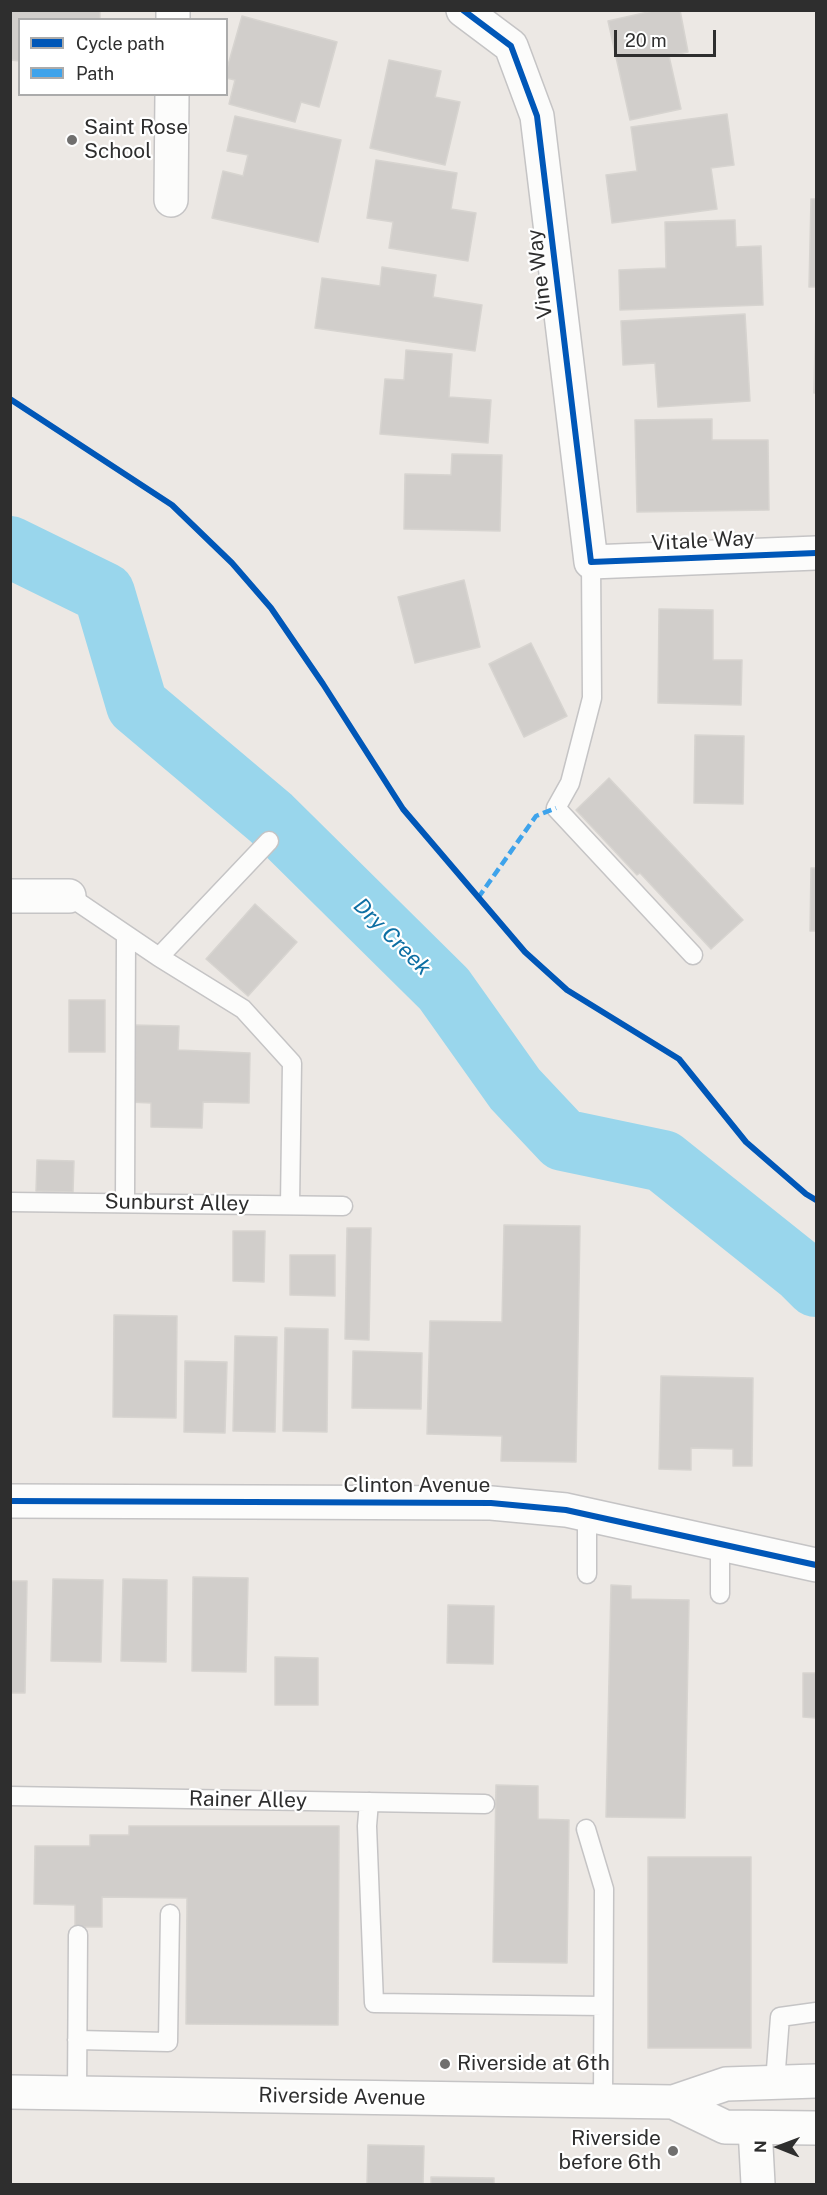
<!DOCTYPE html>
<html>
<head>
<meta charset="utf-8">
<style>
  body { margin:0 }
  #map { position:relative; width:827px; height:2195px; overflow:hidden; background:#ece8e4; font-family:"Public Sans",sans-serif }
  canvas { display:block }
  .frame { position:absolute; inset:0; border:12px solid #2e2e2e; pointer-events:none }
  .legend { position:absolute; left:18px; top:18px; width:210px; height:78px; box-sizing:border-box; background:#fff; border:2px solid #ababab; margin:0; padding:8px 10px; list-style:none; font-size:18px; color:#2e2e2e }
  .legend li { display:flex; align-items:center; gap:12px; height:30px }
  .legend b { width:30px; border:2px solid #ababab }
  .north { position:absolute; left:749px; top:2117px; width:60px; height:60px; -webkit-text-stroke:4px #fff; paint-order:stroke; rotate:271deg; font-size:16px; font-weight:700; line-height:24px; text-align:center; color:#2e2e2e }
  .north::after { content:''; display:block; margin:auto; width:21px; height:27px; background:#2e2e2e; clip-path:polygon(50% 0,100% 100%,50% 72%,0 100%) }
  .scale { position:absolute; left:614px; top:30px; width:102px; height:27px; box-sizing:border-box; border:3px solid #2e2e2e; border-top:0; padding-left:8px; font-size:18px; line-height:21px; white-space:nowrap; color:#2e2e2e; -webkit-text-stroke:4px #fff; paint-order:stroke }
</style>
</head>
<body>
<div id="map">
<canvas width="827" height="2195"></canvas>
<div class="frame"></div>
<ul class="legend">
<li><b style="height:8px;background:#0057b8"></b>Cycle path</li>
<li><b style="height:8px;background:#3ea3eb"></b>Path</li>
</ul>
<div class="north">N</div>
<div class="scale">20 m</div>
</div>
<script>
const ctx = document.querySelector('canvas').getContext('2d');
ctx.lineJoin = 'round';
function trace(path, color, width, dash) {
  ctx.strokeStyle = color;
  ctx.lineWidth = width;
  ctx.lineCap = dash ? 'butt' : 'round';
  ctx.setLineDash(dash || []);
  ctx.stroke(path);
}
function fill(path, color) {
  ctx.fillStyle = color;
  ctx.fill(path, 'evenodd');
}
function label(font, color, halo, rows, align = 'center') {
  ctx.font = font + ' "Public Sans",sans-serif';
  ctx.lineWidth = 4.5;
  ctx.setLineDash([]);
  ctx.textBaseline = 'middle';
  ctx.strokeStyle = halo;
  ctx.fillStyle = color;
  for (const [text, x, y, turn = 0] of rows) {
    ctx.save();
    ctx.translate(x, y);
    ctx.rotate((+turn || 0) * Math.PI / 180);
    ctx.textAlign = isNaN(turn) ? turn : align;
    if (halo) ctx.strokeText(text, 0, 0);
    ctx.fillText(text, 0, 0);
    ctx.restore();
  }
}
const river = new Path2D(`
  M 10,547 L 104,593 L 137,705 L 271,818 L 444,989 L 515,1089 L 563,1140 L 663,1161 L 802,1272 L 816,1286`);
const building = new Path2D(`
  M 10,10 L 100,10 L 100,20 L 20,20 L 20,61 L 10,60 Z
  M 657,10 L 680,10 L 688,52 L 669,56 L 681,109 L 630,120 L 608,21 Z
  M 242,16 L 337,42 L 319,107 L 301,102 L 295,122 L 229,104 L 235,80 L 226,78 L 226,72 Z
  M 389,60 L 441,71 L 435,97 L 460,102 L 445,165 L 370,148 Z
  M 727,114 L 734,165 L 711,168 L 717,209 L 612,223 L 606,175 L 637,171 L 631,127 Z
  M 235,116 L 341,140 L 318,242 L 212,218 L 223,171 L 243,176 L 248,155 L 227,151 Z
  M 376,160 L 457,173 L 451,209 L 476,213 L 468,261 L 389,248 L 393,222 L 367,218 Z
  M 811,199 L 816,199 L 816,287 L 809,287 Z
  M 735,220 L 736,247 L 761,246 L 763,305 L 620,310 L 619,270 L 666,268 L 665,222 Z
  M 382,267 L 436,275 L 433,297 L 482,305 L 475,351 L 315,328 L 322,278 L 380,286 Z
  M 816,303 L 816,393 L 814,393 Z
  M 745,314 L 750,401 L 658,407 L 655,363 L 623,365 L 621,321 Z
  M 406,350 L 452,354 L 449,397 L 491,400 L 488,443 L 380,434 L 385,379 L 404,380 Z
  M 712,419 L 712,440 L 768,440 L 769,510 L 637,512 L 635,420 Z
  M 452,454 L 502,455 L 500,531 L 404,529 L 405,474 L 451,475 Z
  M 464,580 L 480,647 L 415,663 L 398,597 Z
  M 659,609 L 713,610 L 713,660 L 742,660 L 741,705 L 658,703 Z
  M 531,643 L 567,716 L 524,737 L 489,664 Z
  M 695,735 L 744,736 L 743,804 L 694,803 Z
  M 609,778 L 743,920 L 711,949 L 640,873 L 637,875 L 576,810 Z
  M 811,868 L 816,868 L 816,931 L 810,931 Z
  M 255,904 L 297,942 L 248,996 L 206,959 Z
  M 69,1000 L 105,1000 L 105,1052 L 69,1052 Z
  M 132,1025 L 179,1026 L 178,1050 L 250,1053 L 249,1103 L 203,1102 L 202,1128 L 151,1127 L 151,1103 L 129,1102 Z
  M 37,1160 L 74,1161 L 73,1192 L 36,1191 Z
  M 504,1225 L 580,1226 L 576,1462 L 501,1461 L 502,1436 L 427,1434 L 430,1321 L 502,1322 Z
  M 347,1228 L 371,1228 L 369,1340 L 345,1339 Z
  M 233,1231 L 265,1231 L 264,1282 L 233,1281 Z
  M 290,1255 L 335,1255 L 335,1296 L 290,1295 Z
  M 114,1315 L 177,1316 L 176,1418 L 113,1417 Z
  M 285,1328 L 328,1329 L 327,1432 L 283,1431 Z
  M 235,1336 L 277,1337 L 275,1432 L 233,1431 Z
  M 353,1351 L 422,1353 L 421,1409 L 352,1408 Z
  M 185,1361 L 227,1362 L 225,1433 L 184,1432 Z
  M 661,1376 L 753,1378 L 752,1466 L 733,1466 L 733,1449 L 691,1448 L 691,1470 L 659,1469 Z
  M 193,1577 L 248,1578 L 246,1672 L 192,1671 Z
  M 53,1579 L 103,1580 L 101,1662 L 51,1661 Z
  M 123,1579 L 167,1580 L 166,1662 L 121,1661 Z
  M 10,1581 L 27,1581 L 25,1693 L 10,1693 Z
  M 611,1585 L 631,1586 L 631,1599 L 689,1600 L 685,1818 L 606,1817 Z
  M 448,1605 L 494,1606 L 493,1664 L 447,1663 Z
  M 816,1650 L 816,1718 L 803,1717 L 803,1673 L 816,1673 Z
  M 275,1657 L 318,1658 L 318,1705 L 275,1705 Z
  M 496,1785 L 538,1786 L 538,1819 L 569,1820 L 567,1963 L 493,1962 Z
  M 129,1826 L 339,1826 L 338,2025 L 186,2024 L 187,1898 L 102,1897 L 102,1927 L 75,1927 L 75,1905 L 34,1904 L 35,1846 L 90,1846 L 90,1835 L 129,1835 Z
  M 648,1857 L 751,1857 L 751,2048 L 648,2048 Z
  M 368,2145 L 424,2146 L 423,2184 L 367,2184 Z
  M 431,2177 L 494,2178 L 494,2184 L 431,2184 Z`);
const lane = new Path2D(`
  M 591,562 L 592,698 L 570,783 L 556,808 L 693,955
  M 69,896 L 159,957 L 243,1009 L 292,1063 L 290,1205
  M 159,957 L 269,841
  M 10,1202 L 343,1206
  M 125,1202 L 126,935
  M 587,1515 L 587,1574
  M 720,1594 L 720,1544
  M 10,1796 L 485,1804
  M 369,1802 L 367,1826 L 374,2003 L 603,2006
  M 586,1829 L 604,1889 L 603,2101
  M 77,2040 L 168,2042 L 170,1914
  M 775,2082 L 780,2017 L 816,2012
  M 77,2093 L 78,1935`);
const street = new Path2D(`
  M 463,10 L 511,46 L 537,116 L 591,562 L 816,553
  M 173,20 L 173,10
  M 171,200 L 172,94
  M 10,896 L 69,896
  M 10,1501 L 491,1503 L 566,1510 L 816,1565
  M 755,2128 L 758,2184`);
const secondary = new Path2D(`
  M 10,2092 L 673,2102 L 726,2084 L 816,2081
  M 673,2102 L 725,2127 L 816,2128`);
const quiet = new Path2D(`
  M 478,898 L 536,816 L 556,808`);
const cycleway = new Path2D(`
  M 463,10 L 511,46 L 537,116 L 591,562 L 816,553
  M 10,399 L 172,505 L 232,563 L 271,608 L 323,684 L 403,809 L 525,952 L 567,990 L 679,1059 L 746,1142 L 806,1194 L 816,1200
  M 10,1501 L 491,1503 L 566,1510 L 816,1565`);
const markers = [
  [72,140,6,"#706f6e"],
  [445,2064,6,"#706f6e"],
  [673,2151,6,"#706f6e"]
];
const poiNames = [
  ["Saint Rose",84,128],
  ["School",84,152],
  ["Riverside at 6th",457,2064],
  ["Riverside",661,2139,"right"],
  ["before 6th",661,2163,"right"]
];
const streetNames = [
  ["Vine Way",540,274,-97],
  ["Vitale Way",703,541,-3],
  ["Sunburst Alley",177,1203,1],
  ["Clinton Avenue",417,1486],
  ["Rainer Alley",248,1800,1],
  ["Riverside Avenue",342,2097,1]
];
const waterNames = [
  ["Dry Creek",392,937,45]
];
trace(river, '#99d6ec', 62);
fill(building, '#d1cecb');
trace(building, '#d7d4d0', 1.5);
trace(lane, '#c5c4c5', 21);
trace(street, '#c5c4c5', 36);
trace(secondary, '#c5c4c5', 36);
trace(lane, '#fcfcfb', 18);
trace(street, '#fcfcfb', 33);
trace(secondary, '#fcfcfb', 33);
trace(quiet, '#3ea3eb', 4.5, [9, 4.5]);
trace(cycleway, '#0057b8', 6);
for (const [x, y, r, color] of markers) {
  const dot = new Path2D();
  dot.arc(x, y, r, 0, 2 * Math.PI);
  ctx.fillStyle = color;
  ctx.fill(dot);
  trace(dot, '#fff', 2);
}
label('21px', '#2e2e2e', '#fff', poiNames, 'left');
label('21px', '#2e2e2e', '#fff', streetNames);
label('italic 22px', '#0d6fa3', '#fff', waterNames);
</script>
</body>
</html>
